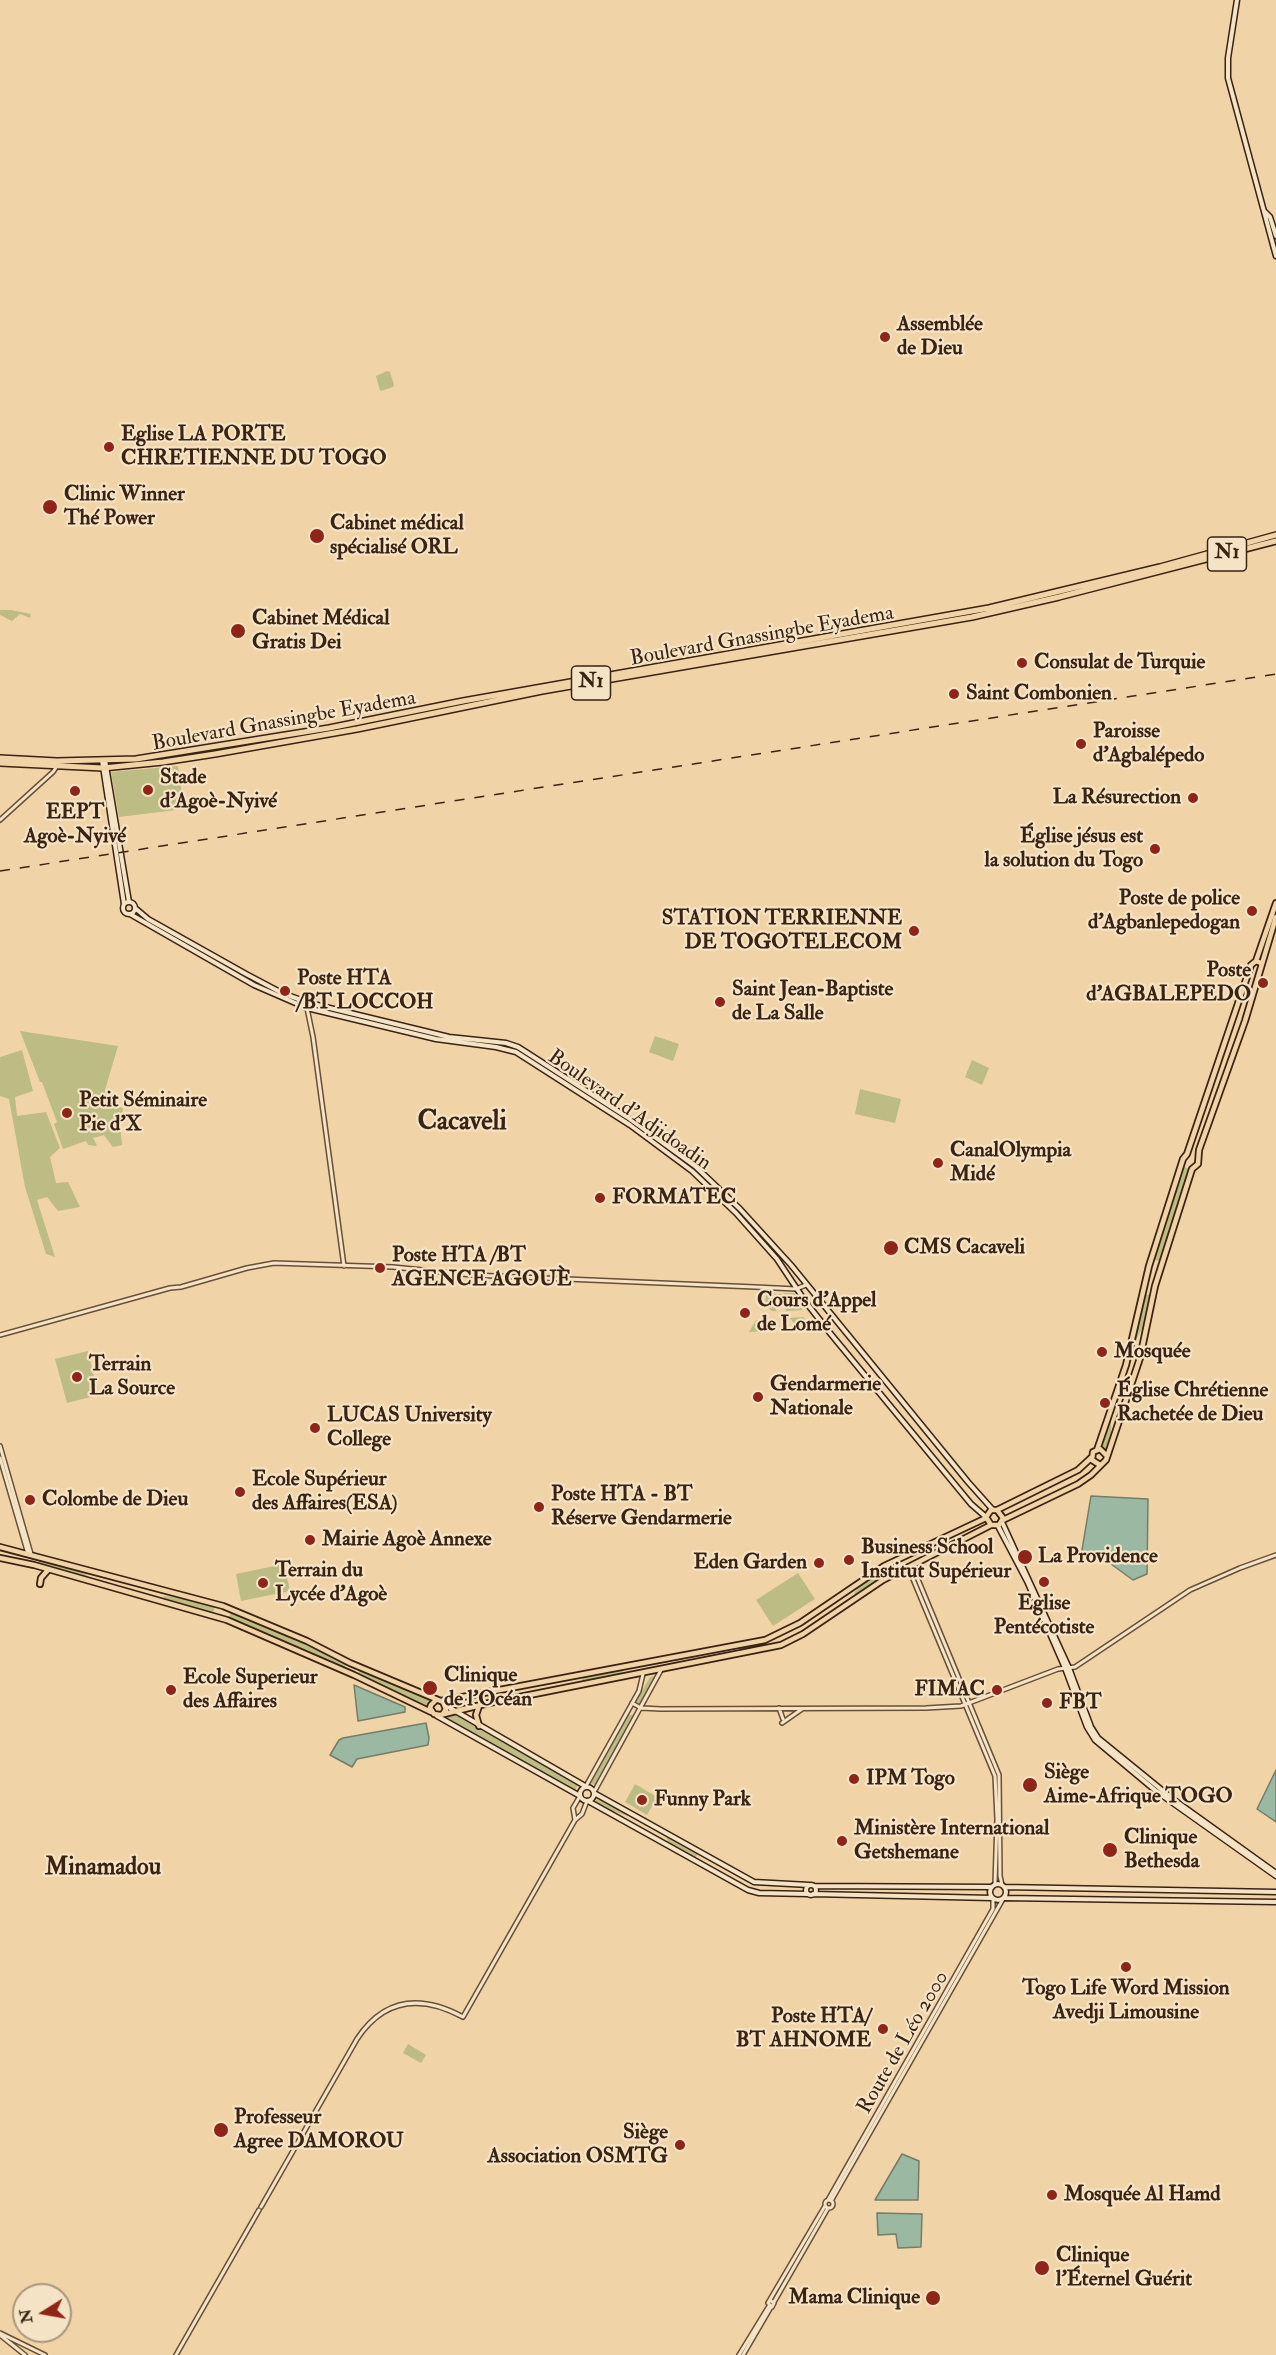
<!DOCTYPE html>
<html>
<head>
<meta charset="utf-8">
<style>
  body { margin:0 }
  #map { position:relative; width:1276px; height:2355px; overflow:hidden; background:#f0d4a7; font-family:"IM FELL Double Pica",serif }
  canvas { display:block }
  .north { position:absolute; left:12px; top:2283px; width:60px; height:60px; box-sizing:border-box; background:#f5e3c6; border:2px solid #aa967e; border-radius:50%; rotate:259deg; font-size:16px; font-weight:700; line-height:24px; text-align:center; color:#3a2312 }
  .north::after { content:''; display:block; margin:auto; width:21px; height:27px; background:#8f2418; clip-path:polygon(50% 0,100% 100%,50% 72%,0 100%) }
</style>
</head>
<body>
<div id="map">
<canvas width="1276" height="2355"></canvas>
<div class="north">N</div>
</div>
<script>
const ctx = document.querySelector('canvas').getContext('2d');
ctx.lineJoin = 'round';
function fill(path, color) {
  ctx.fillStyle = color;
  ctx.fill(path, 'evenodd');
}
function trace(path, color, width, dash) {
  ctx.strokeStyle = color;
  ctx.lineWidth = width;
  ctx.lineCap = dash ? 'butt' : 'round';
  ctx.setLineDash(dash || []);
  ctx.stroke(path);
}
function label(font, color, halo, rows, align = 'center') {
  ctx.font = font + ' "IM FELL Double Pica",serif';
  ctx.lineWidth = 4.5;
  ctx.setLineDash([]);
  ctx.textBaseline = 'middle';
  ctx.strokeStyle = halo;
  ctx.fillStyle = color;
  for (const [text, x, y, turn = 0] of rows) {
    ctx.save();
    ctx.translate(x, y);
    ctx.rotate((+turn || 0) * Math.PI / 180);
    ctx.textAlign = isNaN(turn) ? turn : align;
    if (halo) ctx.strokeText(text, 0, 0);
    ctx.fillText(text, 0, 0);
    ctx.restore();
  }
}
const green = new Path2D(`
  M 387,371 L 390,372 L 394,385 L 393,387 L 380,391 L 376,376 Z
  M 0,610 L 11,610 L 31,614 L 30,618 L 20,614 L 12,621 L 0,615 Z
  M 178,766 L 184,809 L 119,817 L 111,772 Z
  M 20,1031 L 118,1046 L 105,1090 L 107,1104 L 123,1108 L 120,1126 L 122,1145 L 113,1147 L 104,1135 L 93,1138 L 97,1146 L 88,1145 L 86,1141 L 63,1149 L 54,1124 L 57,1122 L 42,1082 L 40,1082 Z
  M 655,1036 L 679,1044 L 673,1061 L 649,1052 Z
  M 22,1050 L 33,1091 L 15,1097 L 17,1116 L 46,1112 L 60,1148 L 50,1157 L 56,1183 L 68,1182 L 80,1207 L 58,1211 L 47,1197 L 37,1200 L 55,1257 L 46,1254 L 25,1187 L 9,1099 L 0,1096 L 0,1057 Z
  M 972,1060 L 989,1068 L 982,1085 L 965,1077 Z
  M 860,1089 L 901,1099 L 895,1123 L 855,1114 Z
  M 1184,1167 L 1190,1169 L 1160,1261 L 1154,1260 Z
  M 784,1293 L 794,1293 L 800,1301 L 802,1310 L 786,1311 L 784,1304 L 777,1297 L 772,1303 L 777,1311 L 772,1311 L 769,1308 L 771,1300 L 765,1307 L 766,1294 L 783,1294 Z
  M 1145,1294 L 1150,1295 L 1144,1324 L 1134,1345 Z
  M 803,1317 L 813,1328 L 792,1329 L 796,1326 L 790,1318 Z
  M 756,1320 L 765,1323 L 770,1331 L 749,1332 Z
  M 88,1351 L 98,1395 L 67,1403 L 55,1359 Z
  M 1111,1417 L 1111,1437 L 1105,1452 L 1100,1449 Z
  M 39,1560 L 78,1570 L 88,1576 L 88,1579 L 38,1565 Z
  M 899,1563 L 902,1568 L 856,1595 L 854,1593 L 865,1581 Z
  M 284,1564 L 290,1591 L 241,1601 L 236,1574 Z
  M 798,1573 L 815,1599 L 773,1626 L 756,1600 Z
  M 164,1596 L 179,1597 L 215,1607 L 213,1613 L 163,1599 Z
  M 231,1612 L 347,1663 L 344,1669 L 229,1618 Z
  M 360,1669 L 432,1701 L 428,1707 L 357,1675 Z
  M 623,1670 L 624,1675 L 595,1681 L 582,1680 L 582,1678 Z
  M 656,1676 L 639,1705 L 635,1703 L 650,1677 Z
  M 453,1714 L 578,1785 L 575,1791 L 444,1717 Z
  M 629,1714 L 634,1716 L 595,1785 L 591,1783 Z
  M 635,1784 L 657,1797 L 647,1815 L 625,1802 Z
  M 598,1798 L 601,1800 L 632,1817 C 618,1813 608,1811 595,1802 Z
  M 666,1837 L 693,1852 L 698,1854 L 695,1858 L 669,1843 Z
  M 408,2044 L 426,2055 L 421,2063 L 403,2053 Z`);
const water = new Path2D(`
  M 1091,1496 L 1148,1499 L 1147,1574 L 1133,1580 L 1100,1556 L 1081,1556 Z
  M 354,1685 L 405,1707 L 405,1712 L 358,1721 Z
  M 426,1723 L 429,1738 L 428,1745 L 357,1759 L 352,1767 L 330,1755 L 339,1740 L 343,1738 Z
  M 1276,1770 L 1276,1822 L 1257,1809 Z
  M 902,2154 L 919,2161 L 918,2200 L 875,2200 Z
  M 877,2213 L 922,2214 L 921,2247 L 898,2248 L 896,2234 L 878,2235 Z`);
const tertiary = new Path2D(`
  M 0,820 L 53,772 L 57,766
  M 309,1003 L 307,1008 L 313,1037 L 344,1266
  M 0,1335 L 170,1288 L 181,1287 L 247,1268 L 274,1263 L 393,1267 L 472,1275 L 755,1287 L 796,1289 L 806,1285
  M 0,1446 L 31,1554
  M 0,1458 L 28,1554
  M 912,1565 L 999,1775 L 1000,1876 L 1002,1885
  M 908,1567 L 995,1776 L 997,1819 L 995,1884
  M 632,1703 L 641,1708 L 661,1709 L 926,1708 L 961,1706 L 1058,1669 L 1075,1667 L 1190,1590 L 1240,1568 L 1276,1555
  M 779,1708 L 783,1719
  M 782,1723 L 802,1709
  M 586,1786 L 639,1691 L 643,1674
  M 594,1792 L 661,1670
  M 575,1820 L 573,1808 L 580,1796
  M825 2204a4 4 0 1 1 8 0a4 4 0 1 1-8 0Z
  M 828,2200 L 993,1909 L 993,1899
  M 831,2201 L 1003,1899
  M 261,2207 L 357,2039 C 385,1997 422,1995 463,2017 L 575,1820 L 582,1814 L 587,1801
  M 771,2301 L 774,2303 L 772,2307 L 768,2303 L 825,2206
  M 774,2302 L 828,2208
  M 0,2333 L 45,2355
  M 0,2335 L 25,2355
  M 176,2355 L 259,2210
  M 739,2355 L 769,2306
  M 743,2355 L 771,2307`);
const secondary = new Path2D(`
  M 1237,0 L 1228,58 L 1228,78 L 1276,256
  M 1264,211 L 1270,217 L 1276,236
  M 102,760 L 124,904
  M 105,760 L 129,902
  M123 908a6 6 0 1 1 12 0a6 6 0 1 1-12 0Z
  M 135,908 L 148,919 L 246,974 L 282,993 L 309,1003 L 449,1037 L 506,1043 L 518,1047 L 627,1117 L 696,1167 L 740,1209 L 791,1265 L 968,1482 L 993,1510
  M 130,914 L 254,985 L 307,1008 L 436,1039 L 496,1047 L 516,1052 L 630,1125 L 692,1171 L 736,1213 L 777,1259 L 805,1301 L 830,1333 L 971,1504 L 986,1517
  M 1002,1522 L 1069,1668 L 1091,1727 L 1098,1738 L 1173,1799 L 1276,1873
  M 998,1526 L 1027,1581 L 1065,1668 L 1087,1727 L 1095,1740 L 1156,1791 L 1276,1876
  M 445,1705 L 585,1786
  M 437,1716 L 580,1796
  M580 1794a7 7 0 1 1 14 0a7 7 0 1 1-14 0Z
  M 594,1793 L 754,1882 L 809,1885
  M 588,1801 L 748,1890 L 759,1893 L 808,1894
  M990 1892a8 8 0 1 1 16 0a8 8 0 1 1-16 0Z
  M806 1890a5 5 0 1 1 10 0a5 5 0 1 1-10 0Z
  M 814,1886 L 992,1887
  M 1004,1887 L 1276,1892
  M 813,1894 L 992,1898
  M 1004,1898 L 1276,1902`);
const primary = new Path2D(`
  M 1256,961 L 1276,903
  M 1097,1450 L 1126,1365 L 1149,1266 L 1183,1159 L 1187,1154 L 1251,965 L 1256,961 L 1261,963
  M 1100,1465 L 1092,1460 L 1093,1452 L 1100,1449 L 1107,1456
  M 1003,1520 L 1078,1484 L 1091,1475 L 1106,1460 L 1140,1358 L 1155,1286 L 1192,1169 L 1198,1164 L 1199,1150 L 1245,1021 L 1276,917
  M 991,1525 L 986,1517 L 991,1510 L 997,1510 L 1078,1470 L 1091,1458
  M 0,1547 L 223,1606 L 307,1641 L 350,1663
  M 0,1558 L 34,1565 L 227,1620 L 354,1675 L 431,1712
  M 40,1584 L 41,1578 L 48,1570
  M 350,1663 L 443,1702 L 446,1709 L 443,1714
  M 436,1700 L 431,1705 L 430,1708 L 434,1714 L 440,1715 L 489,1703 L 781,1645 L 803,1634 L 883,1580 L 991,1525 L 999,1525 L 1003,1518 L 997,1510
  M 441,1701 L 765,1640 L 800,1623 L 884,1566 L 986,1518
  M 479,1726 L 476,1715 L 479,1706`);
const trunk = new Path2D(`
  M 0,758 L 57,761 L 136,759 L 329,728 L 463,701 L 989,608 L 1160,567 L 1276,535
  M 0,763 L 103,768 L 163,762 L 215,754 L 357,729 L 542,691 L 972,617 L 1059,597 L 1276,541`);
const rail = new Path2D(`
  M 0,871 L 1276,674`);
const markers = [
  [885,337,6,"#8f2418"],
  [109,447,6,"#8f2418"],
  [50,507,8,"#8f2418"],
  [317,536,8,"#8f2418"],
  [238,631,8,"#8f2418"],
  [1022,663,6,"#8f2418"],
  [954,694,6,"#8f2418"],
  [1081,744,6,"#8f2418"],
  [148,790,6,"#8f2418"],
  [75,791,6,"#8f2418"],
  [1193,798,6,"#8f2418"],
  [1155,849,6,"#8f2418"],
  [1252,911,6,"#8f2418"],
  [914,931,6,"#8f2418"],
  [1263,983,6,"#8f2418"],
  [285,991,6,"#8f2418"],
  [720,1002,6,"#8f2418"],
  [67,1113,6,"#8f2418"],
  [938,1163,6,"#8f2418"],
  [600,1198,6,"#8f2418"],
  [891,1248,8,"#8f2418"],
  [380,1268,6,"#8f2418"],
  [745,1313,6,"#8f2418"],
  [1102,1352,6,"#8f2418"],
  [77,1377,6,"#8f2418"],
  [758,1397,6,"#8f2418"],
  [1105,1403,6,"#8f2418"],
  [315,1428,6,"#8f2418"],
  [240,1492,6,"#8f2418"],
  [30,1500,6,"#8f2418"],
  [539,1507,6,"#8f2418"],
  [310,1540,6,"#8f2418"],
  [1025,1557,8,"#8f2418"],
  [849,1560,6,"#8f2418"],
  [819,1563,6,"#8f2418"],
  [1044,1582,6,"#8f2418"],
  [263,1583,6,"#8f2418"],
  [430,1688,8,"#8f2418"],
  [171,1690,6,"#8f2418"],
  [997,1690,6,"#8f2418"],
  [1047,1703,6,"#8f2418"],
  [854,1779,6,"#8f2418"],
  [1030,1785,8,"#8f2418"],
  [642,1800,6,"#8f2418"],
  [842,1841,6,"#8f2418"],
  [1110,1850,8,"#8f2418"],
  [1126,1967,6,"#8f2418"],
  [883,2029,6,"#8f2418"],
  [221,2130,8,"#8f2418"],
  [680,2145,6,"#8f2418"],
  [1052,2195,6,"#8f2418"],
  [1042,2268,8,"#8f2418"],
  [933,2298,8,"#8f2418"]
];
const shields = [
  [1227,554,39],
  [591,683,39]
];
const shieldNames = [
  ["N1",1227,554],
  ["N1",591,683]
];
const poiNames = [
  ["Assemblée",897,325],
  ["de Dieu",897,349],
  ["Eglise LA PORTE",121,435],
  ["CHRETIENNE DU TOGO",121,459],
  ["Clinic Winner",64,495],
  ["Thé Power",64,519],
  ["Cabinet médical",330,524],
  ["spécialisé ORL",330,548],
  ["Cabinet Médical",252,619],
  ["Gratis Dei",252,643],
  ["Consulat de Turquie",1034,663],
  ["Saint Combonien",966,694],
  ["Paroisse",1093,732],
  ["d'Agbalépedo",1093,756],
  ["Stade",160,778],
  ["d'Agoè-Nyivé",160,802],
  ["La Résurection",1181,798,"right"],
  ["EEPT",75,813,"center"],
  ["Agoè-Nyivé",75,837,"center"],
  ["Église jésus est",1143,837,"right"],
  ["la solution du Togo",1143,861,"right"],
  ["Poste de police",1240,899,"right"],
  ["d'Agbanlepedogan",1240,923,"right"],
  ["STATION TERRIENNE",902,919,"right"],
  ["DE TOGOTELECOM",902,943,"right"],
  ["Poste",1251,971,"right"],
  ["d'AGBALEPEDO",1251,995,"right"],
  ["Poste HTA",297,979],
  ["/BT LOCCOH",297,1003],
  ["Saint Jean-Baptiste",732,990],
  ["de La Salle",732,1014],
  ["Petit Séminaire",79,1101],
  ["Pie d'X",79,1125],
  ["CanalOlympia",950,1151],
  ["Midé",950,1175],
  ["FORMATEC",612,1198],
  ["CMS Cacaveli",904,1248],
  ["Poste HTA /BT",392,1256],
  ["AGENCE AGOUÈ",392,1280],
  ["Cours d'Appel",757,1301],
  ["de Lomé",757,1325],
  ["Mosquée",1114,1352],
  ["Terrain",89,1365],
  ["La Source",89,1389],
  ["Gendarmerie",770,1385],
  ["Nationale",770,1409],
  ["Église Chrétienne",1117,1391],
  ["Rachetée de Dieu",1117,1415],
  ["LUCAS University",327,1416],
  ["College",327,1440],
  ["Ecole Supérieur",252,1480],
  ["des Affaires(ESA)",252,1504],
  ["Poste HTA - BT",551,1495],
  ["Réserve Gendarmerie",551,1519],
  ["Colombe de Dieu",42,1500],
  ["Mairie Agoè Annexe",322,1540],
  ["Business School",861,1548],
  ["Institut Supérieur",861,1572],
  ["La Providence",1038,1557],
  ["Eden Garden",807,1563,"right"],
  ["Terrain du",275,1571],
  ["Lycée d'Agoè",275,1595],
  ["Eglise",1044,1604,"center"],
  ["Pentécotiste",1044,1628,"center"],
  ["Clinique",444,1676],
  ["de l'Océan",444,1700],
  ["Ecole Superieur",183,1678],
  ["des Affaires",183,1702],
  ["FIMAC",985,1690,"right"],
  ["FBT",1059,1703],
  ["Siège",1044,1773],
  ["Aime-Afrique TOGO",1044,1797],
  ["IPM Togo",866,1779],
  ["Funny Park",654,1800],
  ["Ministère International",854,1829],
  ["Getshemane",854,1853],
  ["Clinique",1124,1838],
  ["Bethesda",1124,1862],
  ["Togo Life Word Mission",1126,1989,"center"],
  ["Avedji Limousine",1126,2013,"center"],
  ["Poste HTA/",871,2017,"right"],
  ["BT AHNOME",871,2041,"right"],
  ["Professeur",234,2118],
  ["Agree DAMOROU",234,2142],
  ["Siège",668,2133,"right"],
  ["Association OSMTG",668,2157,"right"],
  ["Mosquée Al Hamd",1064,2195],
  ["Clinique",1056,2256],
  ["l'Éternel Guérit",1056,2280],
  ["Mama Clinique",920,2298,"right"]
];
const streetNames = [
  ["Boulevard Gnassingbe Eyadema",762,637,-10],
  ["Boulevard Gnassingbe Eyadema",284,722,-10],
  ["Boulevard d'Adjidoadin",629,1111,35],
  ["Route de Léo 2000",904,2043,-60]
];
const quarterNames = [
  ["Minamadou",103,1869]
];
const districtNames = [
  ["Cacaveli",462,1123]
];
fill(green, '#bdbc84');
fill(water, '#9bb9a2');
trace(water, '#747d68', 1.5);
trace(tertiary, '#684f37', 6);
trace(secondary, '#3a2312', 7);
trace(primary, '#3a2312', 8);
trace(trunk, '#3a2312', 8);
trace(tertiary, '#f5e3c6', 3);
trace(secondary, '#f5e3c6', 4);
trace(primary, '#f0d4a7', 4.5);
trace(trunk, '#f0d4a7', 5);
trace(rail, '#3a2312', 1.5, [10, 10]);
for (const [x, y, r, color] of markers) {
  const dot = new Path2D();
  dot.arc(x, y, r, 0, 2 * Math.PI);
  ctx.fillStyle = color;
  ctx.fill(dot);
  trace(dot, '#f5e3c6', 2);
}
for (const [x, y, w] of shields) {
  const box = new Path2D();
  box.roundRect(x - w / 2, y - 17, w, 34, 4.5);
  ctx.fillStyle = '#f5e3c6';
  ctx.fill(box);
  trace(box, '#3a2312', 1.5);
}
label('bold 20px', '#3a2312', null, shieldNames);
label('bold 21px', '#3a2312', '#f5e3c6', poiNames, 'left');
label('21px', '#3a2312', '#f5e3c6', streetNames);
label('bold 24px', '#3a2312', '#f5e3c6', quarterNames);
label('bold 27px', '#3a2312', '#f5e3c6', districtNames);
</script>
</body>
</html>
